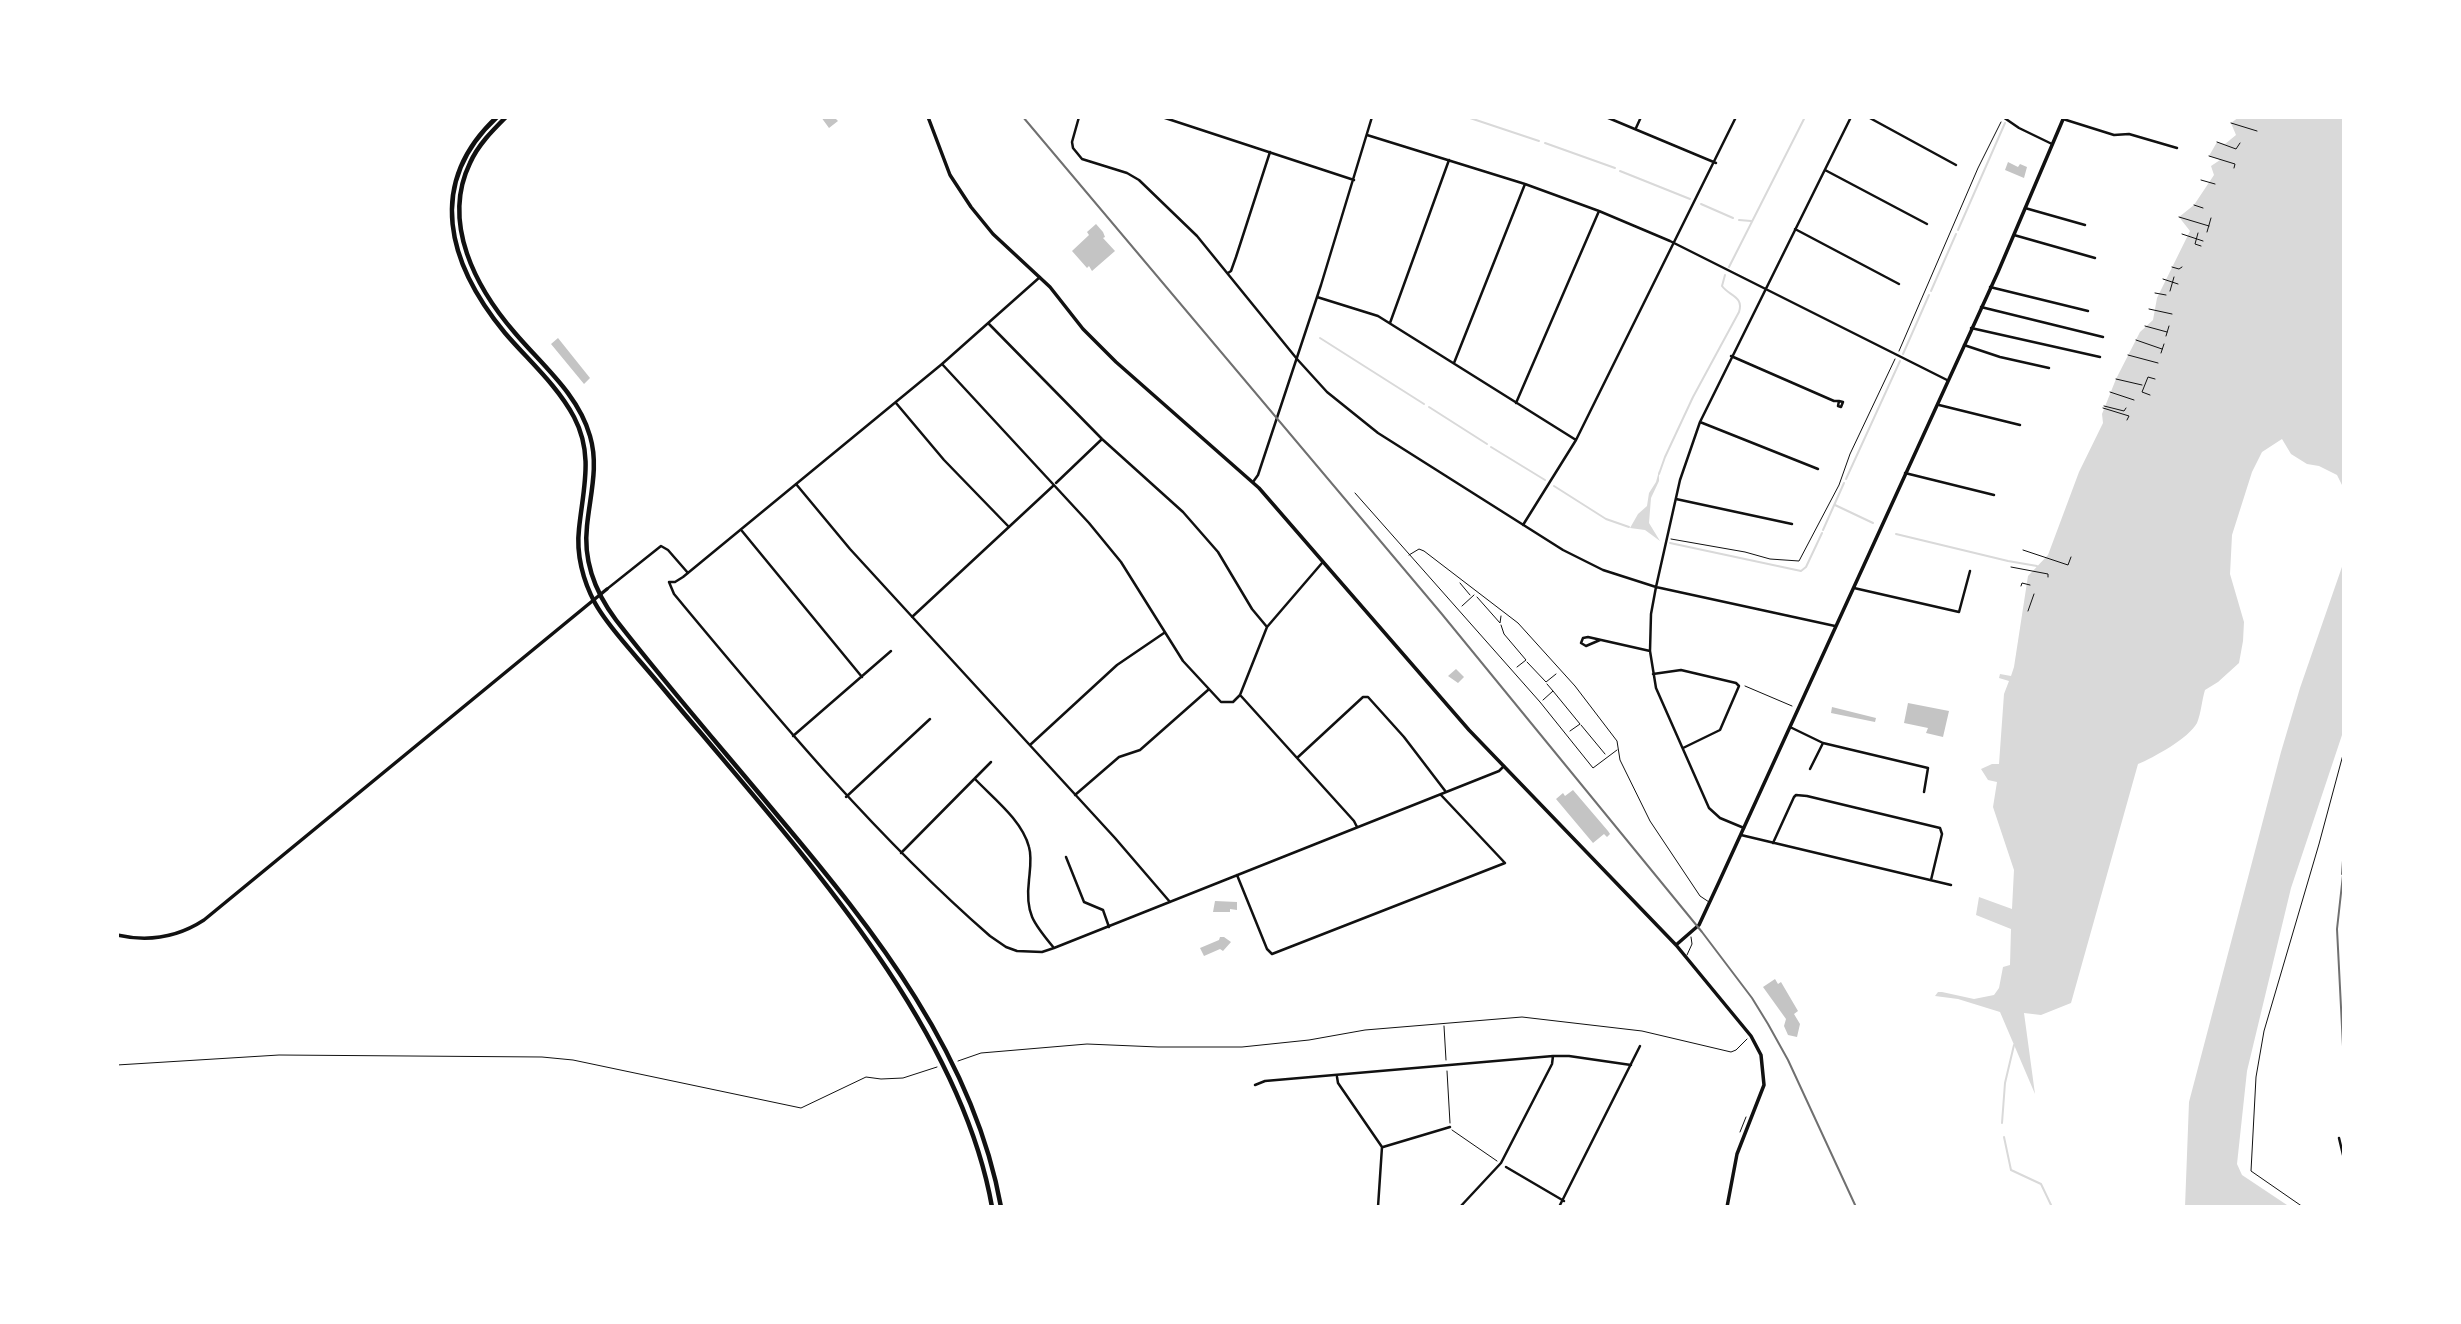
<!DOCTYPE html>
<html>
<head>
<meta charset="utf-8">
<style>
  body { margin:0 }
  #map { position:relative; width:2461px; height:1324px; overflow:hidden; background:#fff; font-family:Lora,serif }
  canvas { display:block }
  .frame { position:absolute; inset:0; border:119px solid #fff; pointer-events:none }
</style>
</head>
<body>
<div id="map">
<canvas width="2461" height="1324"></canvas>
<div class="frame"></div>
</div>
<script>
const ctx = document.querySelector('canvas').getContext('2d');
ctx.lineJoin = 'round';
function fill(path, color) {
  ctx.fillStyle = color;
  ctx.fill(path, 'evenodd');
}
function trace(path, color, width, dash) {
  ctx.strokeStyle = color;
  ctx.lineWidth = width;
  ctx.lineCap = dash ? 'butt' : 'round';
  ctx.setLineDash(dash || []);
  ctx.stroke(path);
}
const water = new Path2D(`
  M 2239,117 L 2344,117 L 2344,489 L 2337,475 L 2319,466 L 2307,464 L 2291,454 L 2282,439 L 2262,452 L 2252,472 L 2232,535 L 2230,574 L 2244,622 L 2243,641 L 2239,663 L 2218,682 L 2205,690 C 2202,699 2201,714 2197,723 C 2189,738 2153,758 2138,764 L 2071,1003 L 2041,1015 L 2024,1013 L 2035,1094 L 2000,1012 L 1958,999 L 1935,996 L 1938,992 L 1942,992 L 1974,999 L 1994,995 L 1999,988 L 2003,967 L 2010,965 L 2011,929 L 1976,915 L 1979,897 L 2012,909 L 2014,870 L 1993,807 L 1997,782 L 1988,780 L 1981,769 L 1992,764 L 1999,764 L 2004,694 L 2009,681 L 1999,678 L 2000,674 L 2011,676 L 2014,667 L 2028,576 L 2048,555 L 2079,472 L 2103,423 L 2102,414 L 2116,379 L 2140,332 L 2153,320 L 2157,298 L 2190,231 L 2179,217 L 2194,205 L 2214,175 L 2211,166 L 2220,160 L 2209,156 L 2217,142 L 2225,144 L 2236,135 L 2231,123 Z
  M 1659,471 L 1659,481 L 1651,498 L 1649,523 L 1660,541 L 1645,530 L 1630,528 L 1638,514 L 1647,506 L 1649,493 L 1656,482 Z
  M 2344,561 L 2344,729 L 2291,888 L 2247,1071 L 2237,1164 L 2242,1175 L 2290,1207 L 2185,1207 L 2189,1102 L 2281,752 L 2300,688 Z`);
const stream = new Path2D(`
  M 1467,117 L 1539,141
  M 1545,143 L 1615,168
  M 1620,171 L 1690,199
  M 1701,204 L 1733,218
  M 1739,220 L 1751,221
  M 1958,230 L 2005,123
  M 1729,267 L 1805,117
  M 1931,291 L 1956,234
  M 1320,338 L 1424,404
  M 1903,354 L 1929,295
  M 1429,407 L 1487,444
  M 1491,447 L 1545,480
  M 1659,474 L 1665,457 L 1693,397 L 1739,312 C 1744,296 1729,296 1722,286 L 1725,275
  M 1846,479 L 1900,361
  M 1554,486 L 1606,519 L 1629,527
  M 1835,505 L 1873,523
  M 1823,530 L 1844,483
  M 1896,534 L 2008,561 L 2037,566
  M 1670,543 L 1801,571 L 1806,567 L 1822,533
  M 2002,1123 L 2005,1083 L 2014,1045
  M 2004,1137 L 2011,1170 L 2041,1184 L 2052,1207`);
const building = new Path2D(`
  M 821,117 L 834,117 L 838,121 L 829,128 Z
  M 2008,162 L 2018,167 L 2020,164 L 2027,167 L 2024,178 L 2005,170 Z
  M 1096,224 L 1103,232 L 1105,237 L 1103,238 L 1115,251 L 1092,271 L 1089,266 L 1087,268 L 1072,251 L 1089,235 L 1087,232 Z
  M 558,338 L 590,378 L 584,384 L 551,344 Z
  M 1456,669 L 1464,677 L 1458,683 L 1448,676 Z
  M 1908,703 L 1949,711 L 1943,737 L 1926,733 L 1928,728 L 1904,723 Z
  M 1832,707 L 1876,718 L 1875,722 L 1831,713 Z
  M 1573,790 L 1608,831 L 1610,834 L 1607,837 L 1604,834 L 1593,843 L 1556,799 L 1563,793 L 1565,796 Z
  M 1215,901 L 1237,902 L 1237,910 L 1230,909 L 1230,912 L 1213,912 Z
  M 1220,937 L 1224,937 L 1231,942 L 1223,951 L 1220,949 L 1204,956 L 1200,948 L 1219,940 Z
  M 1775,979 L 1778,984 L 1781,982 L 1798,1011 L 1794,1014 L 1800,1024 L 1797,1037 L 1788,1035 L 1784,1026 L 1786,1019 L 1763,987 Z`);
const path = new Path2D(`
  M 2231,123 L 2257,131
  M 2217,142 L 2236,149 L 2240,143
  M 2209,156 L 2235,164 L 2234,168
  M 2201,180 L 2215,184
  M 2194,205 L 2203,208
  M 2179,217 L 2209,226
  M 2207,232 L 2211,218
  M 2198,233 L 2195,244 L 2201,246
  M 2182,234 L 2203,241
  M 2172,267 L 2179,269 L 2182,267
  M 2163,279 L 2178,284
  M 2170,291 L 2174,277
  M 2155,293 L 2166,295
  M 2149,309 L 2172,314
  M 2145,326 L 2167,332
  M 2166,336 L 2169,326
  M 2136,340 L 2162,349
  M 1899,351 L 1978,168 L 2001,122
  M 2161,353 L 2164,344
  M 2128,355 L 2158,363
  M 2116,379 L 2142,385
  M 2110,392 L 2134,400
  M 2150,395 L 2142,392 L 2148,377 L 2155,379
  M 2104,406 L 2124,411 L 2126,408
  M 2103,408 L 2129,416 L 2127,420
  M 1671,539 L 1745,552 L 1770,559 L 1799,561 L 1839,485 L 1850,454 L 1895,359
  M 2023,550 L 2068,565 L 2071,557
  M 2011,567 L 2048,574 L 2048,577
  M 1460,583 L 1470,595
  M 2021,586 L 2022,583 L 2030,585
  M 1477,597 L 1500,623 L 1501,616
  M 1462,606 L 1474,595
  M 2028,611 L 2034,594
  M 1501,625 L 1504,634 L 1526,660 L 1517,667
  M 1527,662 L 1546,682 L 1556,674
  M 1745,686 L 1792,706
  M 1553,691 L 1580,724 L 1570,731
  M 1543,700 L 1553,691 L 1547,684
  M 1581,725 L 1605,754
  M 1444,1026 L 1446,1060
  M 958,1061 L 981,1053 L 1087,1044 L 1158,1047 L 1242,1047 L 1309,1040 L 1365,1030 L 1522,1017 L 1642,1031 L 1731,1052 L 1736,1050 L 1747,1039
  M 117,1065 L 279,1055 L 542,1057 L 573,1060 L 801,1108 L 866,1077 L 881,1079 L 903,1078 L 937,1067
  M 1447,1071 L 1450,1123
  M 1452,1130 L 1497,1161
  M 1740,1132 L 1746,1117
  M 2303,1207 L 2251,1171 L 2256,1077 L 2264,1031 L 2319,844 L 2344,751`);
const service = new Path2D(`
  M 1355,493 L 1540,702 L 1593,768 L 1617,750
  M 1409,555 L 1419,549 L 1424,551 L 1518,623 L 1575,686 L 1617,741 L 1620,760 L 1650,821 L 1700,896 L 1709,902
  M 1687,955 L 1692,944 L 1691,937`);
const minor = new Path2D(`
  M 1079,117 L 1072,142 L 1073,148 L 1082,159 L 1127,173 L 1139,180 L 1197,236 L 1297,359 L 1327,392 L 1378,433 L 1563,550 L 1603,570 L 1656,587 L 1835,626
  M 1162,117 L 1354,180
  M 1606,117 L 1716,163
  M 1868,117 L 1956,165
  M 2003,117 L 2019,128 L 2052,144
  M 2063,119 L 2114,135 L 2129,134 L 2177,148
  M 1636,128 L 1641,117
  M 1367,135 L 1525,184 L 1599,211 L 1670,241 L 1947,380
  M 1825,170 L 1927,224
  M 2025,208 L 2085,225
  M 1795,229 L 1899,284
  M 2014,235 L 2095,258
  M 1228,273 L 1231,271 L 1236,257 L 1270,152
  M 1040,277 L 942,364 L 683,577 L 675,582 L 669,582 L 674,594 C 774,714 872,833 990,936 L 1006,947 L 1017,951 L 1042,952 L 1054,948 L 1499,771 L 1504,766
  M 1990,287 L 2088,311
  M 1317,297 L 1378,316 L 1576,440
  M 1981,307 L 2103,337
  M 1390,323 L 1449,160
  M 989,324 L 1102,439 L 1183,512 L 1218,552 L 1252,609 L 1267,627
  M 1971,328 L 2100,357
  M 1964,345 L 2000,357 L 2049,368
  M 1731,356 L 1834,401 L 1839,401
  M 1454,363 L 1525,184
  M 942,364 L 1089,523 L 1121,562 L 1183,661 L 1221,702 L 1233,702 L 1240,695 L 1267,627 L 1322,563
  M 1839,401 L 1843,402 L 1841,407 L 1838,406 Z
  M 896,403 L 944,460 L 1009,527
  M 1516,403 L 1599,211
  M 1939,405 L 2020,425
  M 1700,422 L 1818,469
  M 1905,473 L 1994,495
  M 1253,482 L 1258,475 L 1321,285 L 1372,117
  M 1056,483 L 1102,439
  M 796,484 L 850,549 L 1115,838 L 1170,902
  M 1676,499 L 1792,524
  M 1523,525 L 1576,440 L 1736,117
  M 742,531 L 862,677
  M 1854,588 L 1959,612 L 1970,571
  M 607,589 L 661,546 L 668,550 L 688,573
  M 912,617 L 1053,486
  M 1600,640 L 1586,646 L 1581,643 L 1583,638 L 1588,637 L 1650,651
  M 1653,674 L 1681,670 L 1736,683 L 1739,686 L 1720,730 L 1683,748
  M 1241,696 L 1354,821 L 1357,827
  M 1790,727 L 1823,743 L 1928,768 L 1924,792
  M 793,736 L 891,651
  M 1030,745 L 1117,665 L 1164,633
  M 1297,758 L 1363,697 L 1368,697 L 1404,737 L 1446,792
  M 1810,769 L 1823,743
  M 975,779 C 993,798 1022,820 1029,847 C 1032,857 1030,869 1029,880 C 1025,913 1033,923 1054,948
  M 1075,795 L 1119,757 L 1140,750 L 1208,690
  M 846,797 L 930,719
  M 1744,828 L 1720,818 L 1709,808 L 1656,688 L 1650,651 L 1651,614 L 1656,587 L 1680,480 L 1700,422 L 1851,117
  M 1741,835 L 1951,885
  M 1773,843 L 1794,797 L 1796,795 L 1807,796 L 1940,828 L 1942,834 L 1931,880
  M 901,853 L 991,762
  M 1066,857 L 1084,902 L 1103,910 L 1109,927
  M 1237,875 L 1267,949 L 1272,954 L 1505,863 L 1441,795
  M 1337,1077 L 1338,1083 L 1382,1147 L 1378,1207
  M 1255,1085 L 1265,1081 L 1553,1056 L 1569,1056 L 1631,1065
  M 2339,1138 L 2344,1159
  M 1383,1147 L 1450,1127
  M 1506,1167 L 1564,1201
  M 1460,1207 L 1501,1163 L 1552,1064 L 1553,1056
  M 1559,1207 L 1640,1046`);
const tertiary = new Path2D(`
  M 117,935 C 148,942 178,937 204,920 L 607,589`);
const secondary = new Path2D(`
  M 928,117 L 950,175 L 971,207 L 993,234 L 1050,287 L 1083,329 L 1116,362 L 1259,488 L 1469,730 L 1676,945 L 1751,1036 L 1761,1055 L 1764,1085 L 1737,1154 L 1727,1207
  M 1676,945 L 1699,925 L 1719,882 L 1998,272 L 2064,117`);
const motorway = new Path2D(`
  M 497,117 C 425,184 448,264 505,333 C 528,360 557,385 574,417 C 594,455 583,489 579,529 C 576,554 583,581 595,603 C 606,623 623,641 638,659 C 659,683 679,708 700,732 C 812,865 961,1031 992,1207
  M 506,117 C 492,131 478,145 470,163 C 441,223 476,288 515,333 C 542,365 578,394 590,436 C 599,466 590,495 587,526 C 583,561 595,592 616,620 C 668,687 724,751 778,816 C 874,930 974,1056 1001,1207`);
const tram = new Path2D(`
  M 1023,117 L 1441,613 L 1702,932 L 1752,998 L 1768,1024 L 1788,1060 L 1856,1207`);
const rail = new Path2D(`
  M 2344,866 L 2337,929 L 2344,1066
  M 2342,874 L 2344,847`);
fill(water, '#d9d9d9');
trace(stream, '#d9d9d9', 2);
fill(building, '#c4c4c4');
trace(path, '#111', 1);
trace(service, '#111', 1);
trace(minor, '#111', 2.5);
trace(tertiary, '#111', 3.5);
trace(secondary, '#111', 3.5);
trace(motorway, '#111', 4.5);
trace(tram, '#707070', 2);
trace(rail, '#707070', 2);
</script>
</body>
</html>
